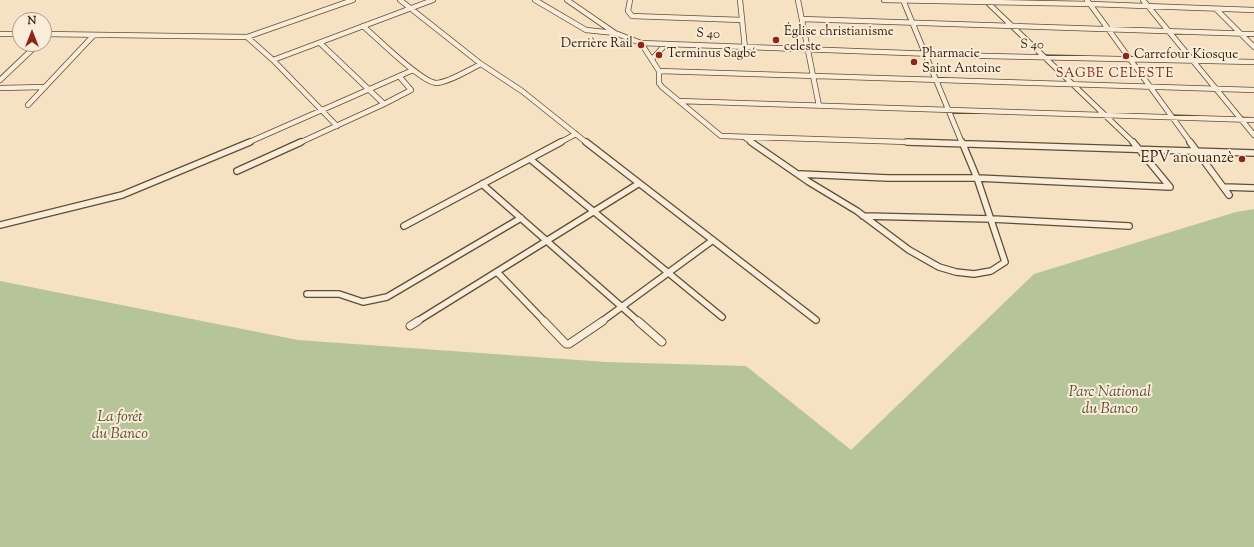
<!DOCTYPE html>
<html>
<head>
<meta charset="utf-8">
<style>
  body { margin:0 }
  #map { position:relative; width:1254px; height:547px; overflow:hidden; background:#f6e2c3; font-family:"Sorts Mill Goudy",serif }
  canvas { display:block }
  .north { position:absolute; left:12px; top:12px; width:40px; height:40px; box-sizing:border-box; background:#f9ecd8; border:1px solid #a89884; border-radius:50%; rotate:0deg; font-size:11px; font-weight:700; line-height:16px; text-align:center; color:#2f1a05 }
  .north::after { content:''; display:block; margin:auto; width:14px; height:18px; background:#8f2418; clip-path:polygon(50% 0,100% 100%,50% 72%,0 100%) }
</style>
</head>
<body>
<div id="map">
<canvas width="1254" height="547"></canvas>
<div class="north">N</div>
</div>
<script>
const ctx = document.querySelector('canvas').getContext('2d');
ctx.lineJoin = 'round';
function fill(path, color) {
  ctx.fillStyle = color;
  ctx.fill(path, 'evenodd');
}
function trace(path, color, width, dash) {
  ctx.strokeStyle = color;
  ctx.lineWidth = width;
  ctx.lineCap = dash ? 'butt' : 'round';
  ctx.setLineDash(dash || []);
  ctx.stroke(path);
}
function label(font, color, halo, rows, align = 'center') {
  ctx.font = font + ' "Sorts Mill Goudy",serif';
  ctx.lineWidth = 4;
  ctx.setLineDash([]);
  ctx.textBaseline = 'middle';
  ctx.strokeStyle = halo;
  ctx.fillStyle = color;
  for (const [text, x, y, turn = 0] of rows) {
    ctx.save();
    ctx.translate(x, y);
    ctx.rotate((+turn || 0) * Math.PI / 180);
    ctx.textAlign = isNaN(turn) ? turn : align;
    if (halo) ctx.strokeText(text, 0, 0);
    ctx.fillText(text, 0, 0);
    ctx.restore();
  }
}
const green = new Path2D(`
  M 1254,209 L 1254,547 L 0,547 L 0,281 L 298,340 L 606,362 L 746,366 L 851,450 L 1034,274 L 1236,212 Z`);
const streetFar2 = new Path2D(`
  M 400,0 L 481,64 L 522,91 L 587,143
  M 535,0 L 586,30 L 615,33 L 641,43 L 987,56 L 1254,62
  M 567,0 L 615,33
  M 630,0 L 628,11 L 632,16 L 742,20
  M 740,0 L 745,48
  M 798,0 L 819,106
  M 884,0 L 1091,4 L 1254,10
  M 903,0 L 962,143
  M 1087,0 L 1191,143
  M 1143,0 L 1254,135
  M 987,2 L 1134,143
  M 1216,9 L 1254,47
  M 802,19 L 1254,34
  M 363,26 C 376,37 421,82 436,83 C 448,83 470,69 481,64
  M 0,34 L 20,34
  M 44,34 L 247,37 L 273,60 L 337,126
  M 247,37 L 353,0
  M 641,43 L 659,71 L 659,83 L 662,87 L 721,136 L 938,143
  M 652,59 L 666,44
  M 273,60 L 433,0
  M 659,71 L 1254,90
  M 0,80 L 38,44
  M 0,88 L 45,87
  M 679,101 L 1254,120
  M 384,104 L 411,90 L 399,76
  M 28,105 L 93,36
  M 744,137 L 753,143
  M 247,143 L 413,70
  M 299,143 L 384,104 L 320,43
  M 559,143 L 576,134`);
const streetFar1 = new Path2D(`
  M 586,142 L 816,320
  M 751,142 L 809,182 L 857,211 L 909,250 L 939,267 L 956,272 L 974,274 L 991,271 L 1005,262 L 977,178 L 962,142
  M 907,142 L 1254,153
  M 1190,142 L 1229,195
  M 530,159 L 722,317
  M 237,171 L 301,142
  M 800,174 L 888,178 L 977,178 L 1170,187 L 1133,142
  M 482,184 L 639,322
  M 1224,187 L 1254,188
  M 863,216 L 992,219 L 1129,226
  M 0,225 L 122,195 L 250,142
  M 404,226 L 561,142
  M 497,272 L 545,322
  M 307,294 L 339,294 L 363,302 L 387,297 L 521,218
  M 416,322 L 638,184
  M 601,322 L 713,240`);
const street = new Path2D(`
  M 544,321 L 566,344 L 569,344 L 603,321
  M 638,321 L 662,342
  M 410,326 L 418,321`);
const markers = [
  [776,40,4,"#8f2418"],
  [641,45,4,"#8f2418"],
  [659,55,4,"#8f2418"],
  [1126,56,4,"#8f2418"],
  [914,62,4,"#8f2418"],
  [1242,159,4,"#8f2418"]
];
const farPoinames = [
  ["Église christianisme",784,33],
  ["celeste",784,48],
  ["Derrière Rail",633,45,"right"],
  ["Terminus Sagbé",667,55],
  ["Pharmacie",922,55],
  ["Saint Antoine",922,70],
  ["Carrefour Kiosque",1134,56]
];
const farStreetnames = [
  ["S 40",708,35,3],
  ["S 40",1032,46,2]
];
const farNeighbourhoodnames = [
  ["SAGBE CELESTE",1115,75]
];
const poiNames = [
  ["EPV anouanzè",1234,159]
];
const parkNames = [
  ["Parc National",1110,393],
  ["du Banco",1110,410],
  ["La forêt",120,418],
  ["du Banco",120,435]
];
fill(green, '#b6c499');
trace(streetFar2, '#614c34', 6);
trace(streetFar1, '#614c34', 8);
trace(street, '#614c34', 9);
trace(streetFar2, '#f9ecd8', 4.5);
trace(streetFar1, '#f9ecd8', 5.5);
trace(street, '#f9ecd8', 7);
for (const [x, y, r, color] of markers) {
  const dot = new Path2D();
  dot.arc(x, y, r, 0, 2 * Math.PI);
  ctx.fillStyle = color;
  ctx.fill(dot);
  trace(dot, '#f9ecd8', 1.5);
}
label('13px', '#2f1a05', '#f9ecd8', farPoinames, 'left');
label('13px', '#2f1a05', '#f9ecd8', farStreetnames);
ctx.letterSpacing = '1px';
label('13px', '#7a1f14', '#f9ecd8', farNeighbourhoodnames);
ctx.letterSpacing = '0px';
label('15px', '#2f1a05', '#f9ecd8', poiNames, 'right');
label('italic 15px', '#584d31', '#f9ecd8', parkNames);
</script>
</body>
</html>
